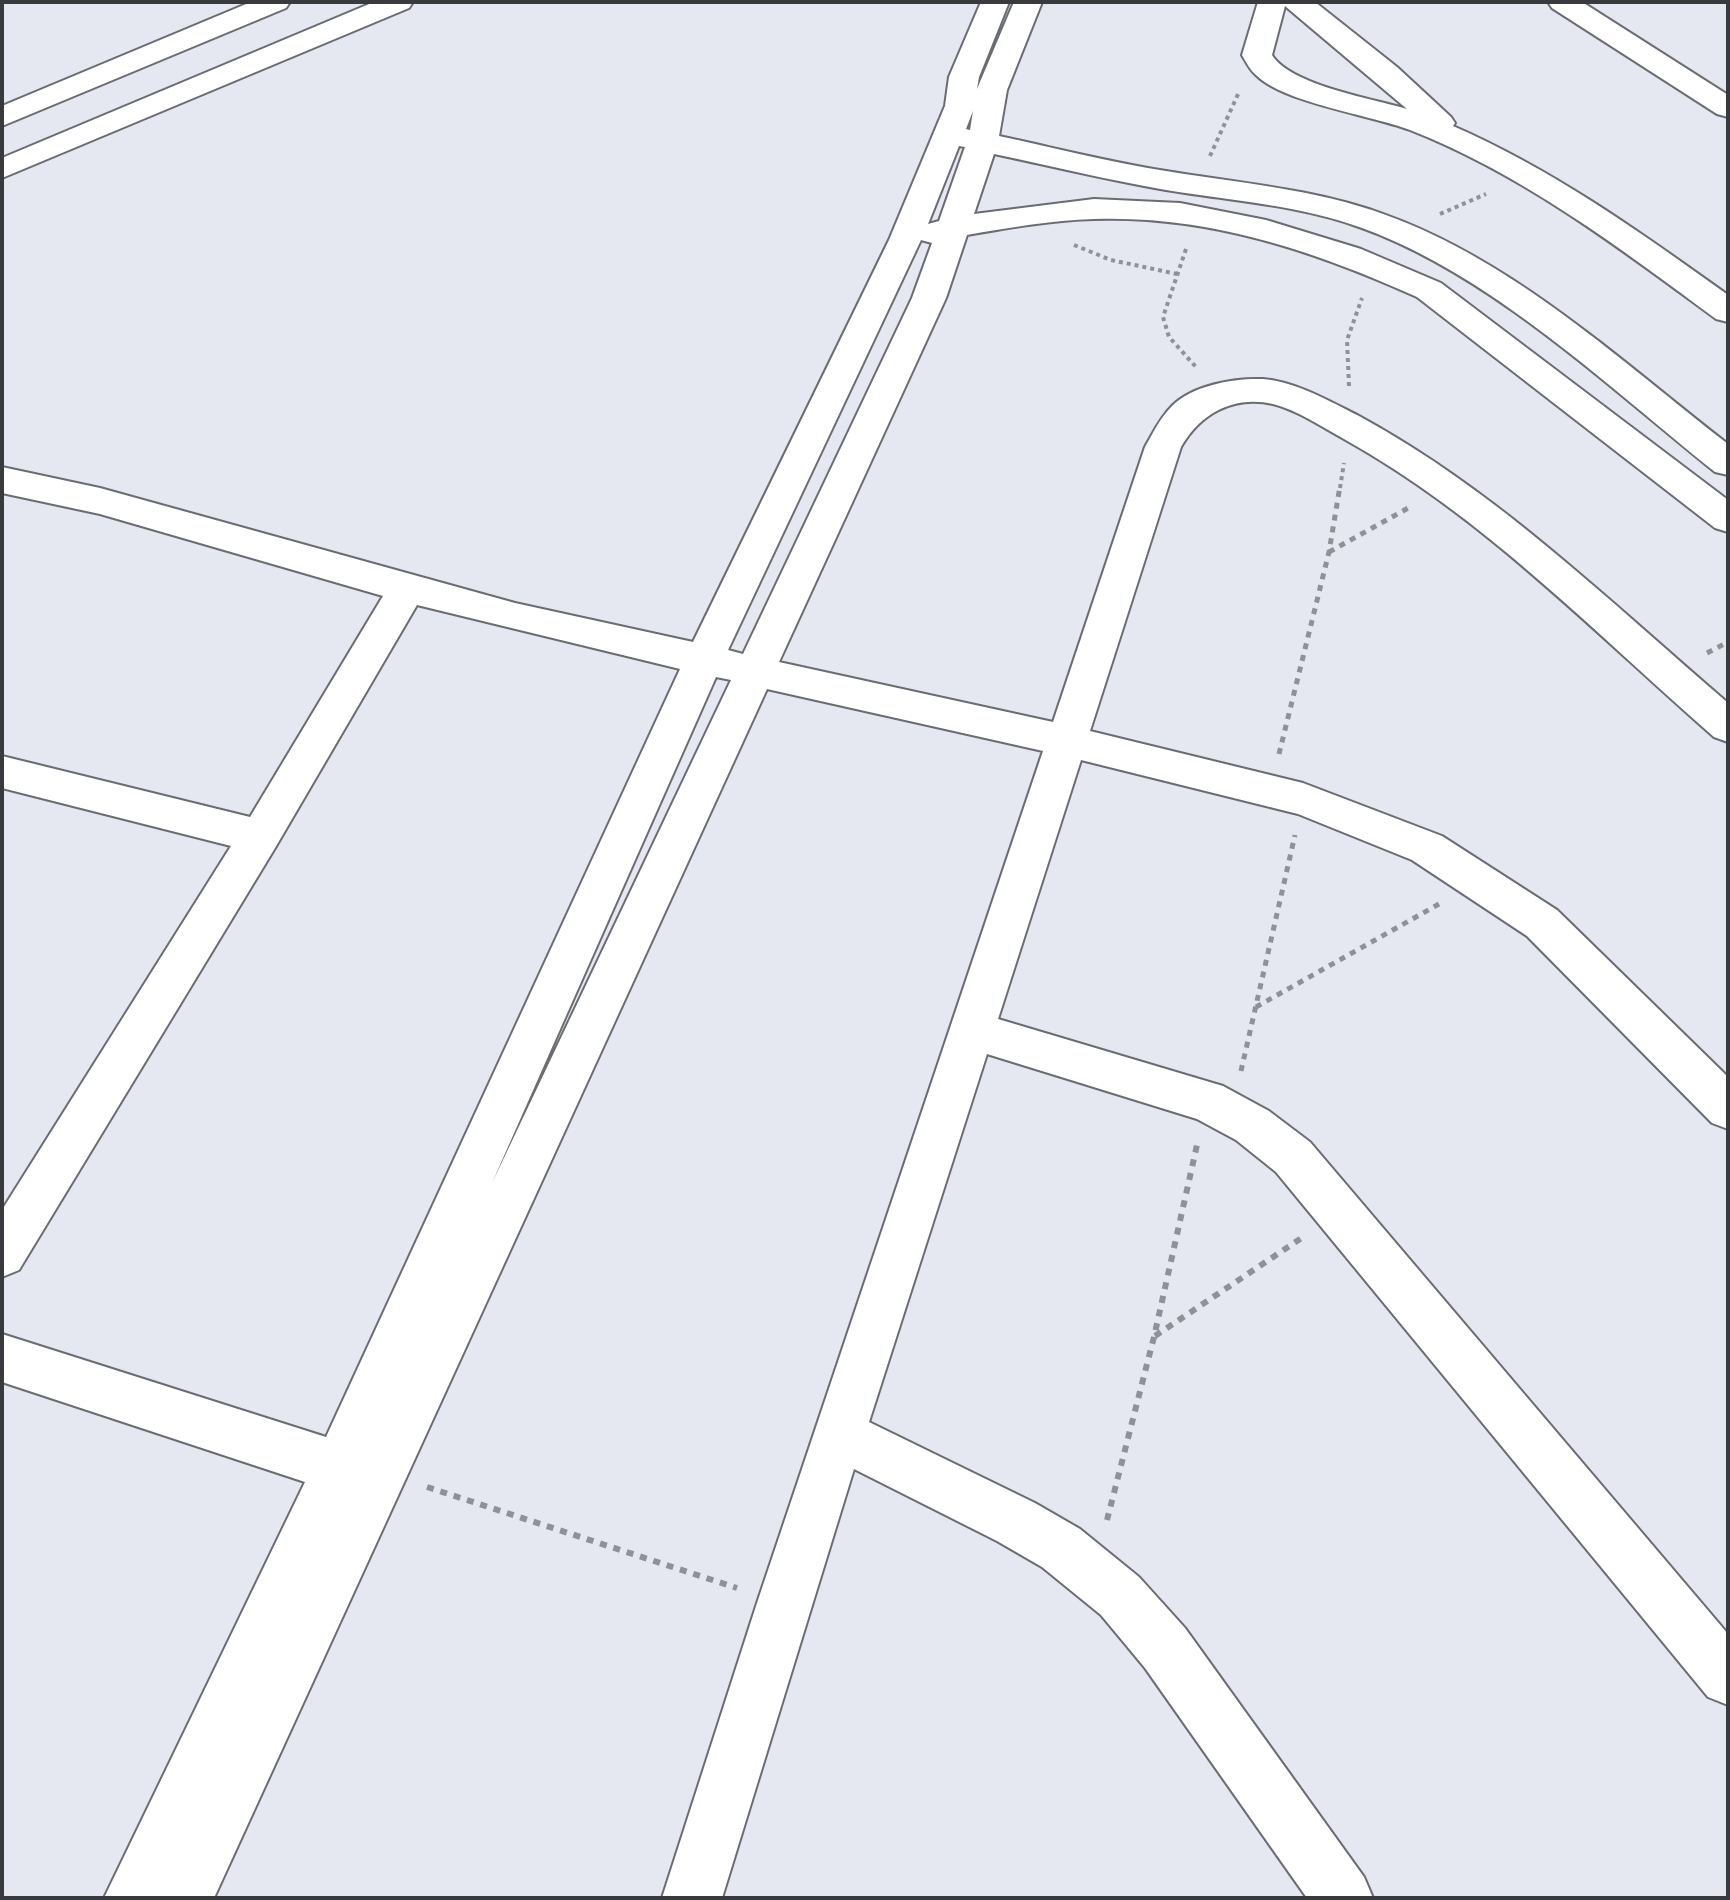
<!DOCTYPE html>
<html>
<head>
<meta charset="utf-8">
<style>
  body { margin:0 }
  #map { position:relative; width:1730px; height:1900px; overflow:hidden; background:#e5e8f0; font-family:"Nunito Sans",sans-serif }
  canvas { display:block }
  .frame { position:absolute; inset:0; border:4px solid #393a3d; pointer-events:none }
</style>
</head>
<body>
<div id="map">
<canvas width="1730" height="1900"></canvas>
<div class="frame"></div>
</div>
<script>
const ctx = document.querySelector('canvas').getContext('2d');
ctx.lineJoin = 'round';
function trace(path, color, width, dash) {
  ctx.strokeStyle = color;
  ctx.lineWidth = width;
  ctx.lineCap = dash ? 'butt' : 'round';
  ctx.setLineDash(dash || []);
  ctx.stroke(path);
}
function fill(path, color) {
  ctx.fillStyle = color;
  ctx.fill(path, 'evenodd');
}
const pathFar2 = new Path2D(`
  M 1210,156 L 1239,92
  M 1440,214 L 1486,194
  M 1074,245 L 1111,260 L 1177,274
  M 1186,249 L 1163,317 L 1169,337 L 1196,367
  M 1349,386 L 1347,340 L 1362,298
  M 1340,488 L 1344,463`);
const pathFar1 = new Path2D(`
  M 1329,552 L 1410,507
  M 1707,653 L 1728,642
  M 1279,754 L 1329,552 L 1340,486
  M 1256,1007 L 1439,904
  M 1241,1071 L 1295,835`);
const path = new Path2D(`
  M 1155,1336 L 1303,1237
  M 427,1487 L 737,1588
  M 1107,1520 L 1154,1337 L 1197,1145`);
const minor = new Path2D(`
  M 251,2 L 290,2 L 286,8 L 2,126 L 2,106 Z
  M 374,2 L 413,2 L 409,8 L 2,178 L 2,158 Z
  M 981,2 L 1009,2 L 979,77 L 977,89 L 1014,2 L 1042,2 L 1007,90 L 999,136 C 1055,148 1110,162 1166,171 C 1239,183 1316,189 1386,215 C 1514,261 1622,362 1728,444 L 1728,475 L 1715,472 C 1610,388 1490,274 1362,228 C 1300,205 1232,201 1166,190 C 1108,180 1051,166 994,154 L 974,214 L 1094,199 L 1180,203 L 1266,220 L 1361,249 L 1441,283 L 1728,500 L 1728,532 L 1715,528 L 1417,297 C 1315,251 1208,215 1094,219 C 1053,220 1007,228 967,235 L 946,298 L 779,662 L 1053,722 L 1145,447 C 1153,433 1160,418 1172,406 C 1193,385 1234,378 1263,379 C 1297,382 1329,401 1359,416 C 1497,491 1609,601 1728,703 L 1728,742 L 1714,737 C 1595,633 1483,516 1344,439 C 1322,427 1297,410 1273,404 C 1233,395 1200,414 1181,447 L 1090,731 L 1303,783 L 1442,836 L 1557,910 L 1728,1077 L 1728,1129 L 1712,1123 L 1527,936 L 1412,860 L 1298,814 L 1081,760 L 998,1019 L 1223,1086 L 1269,1111 L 1310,1142 L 1728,1634 L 1728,1705 L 1708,1697 L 1276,1172 L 1236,1140 L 1197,1119 L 987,1054 L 869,1422 L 1035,1503 L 1080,1529 L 1139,1577 L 1185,1628 L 1364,1877 L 1373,1898 L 1307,1898 L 1145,1668 L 1101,1615 L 1042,1567 L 997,1541 L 854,1469 L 722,1898 L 662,1898 L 757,1603 L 1043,751 L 767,689 L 214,1898 L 104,1898 L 305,1482 L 2,1382 L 2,1334 L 326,1437 L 680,669 L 417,605 L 275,848 L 19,1270 L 2,1277 L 2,1210 L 231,846 L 2,788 L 2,756 L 250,817 L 383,596 L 100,514 L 2,493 L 2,467 L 100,488 L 515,603 L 693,642 L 889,240 L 945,106 L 949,77 ZM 973,111 L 970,130 L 966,129 ZM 959,146 L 965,147 L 939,221 L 928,224 ZM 921,240 L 932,243 L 912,298 L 743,654 L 728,650 ZM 716,677 L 731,680 L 492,1183 Z
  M 1258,2 L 1315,2 L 1397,67 L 1451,117 L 1455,123 L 1453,126 C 1552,169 1640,232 1728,295 L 1728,322 L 1716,319 C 1620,248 1522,174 1410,130 C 1371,115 1284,103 1256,75 C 1250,70 1246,62 1242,55 ZM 1285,6 L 1407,109 C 1374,99 1290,85 1272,55 Z
  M 1548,2 L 1582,2 L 1728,95 L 1728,117 L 1717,114 L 1552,8 Z`);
trace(minor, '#6a6c73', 4);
trace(pathFar2, '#8f9196', 4, [4, 4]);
trace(pathFar1, '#8f9196', 5, [6, 6]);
trace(path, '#8f9196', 6, [7, 7]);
fill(minor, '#fff');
</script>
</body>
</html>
